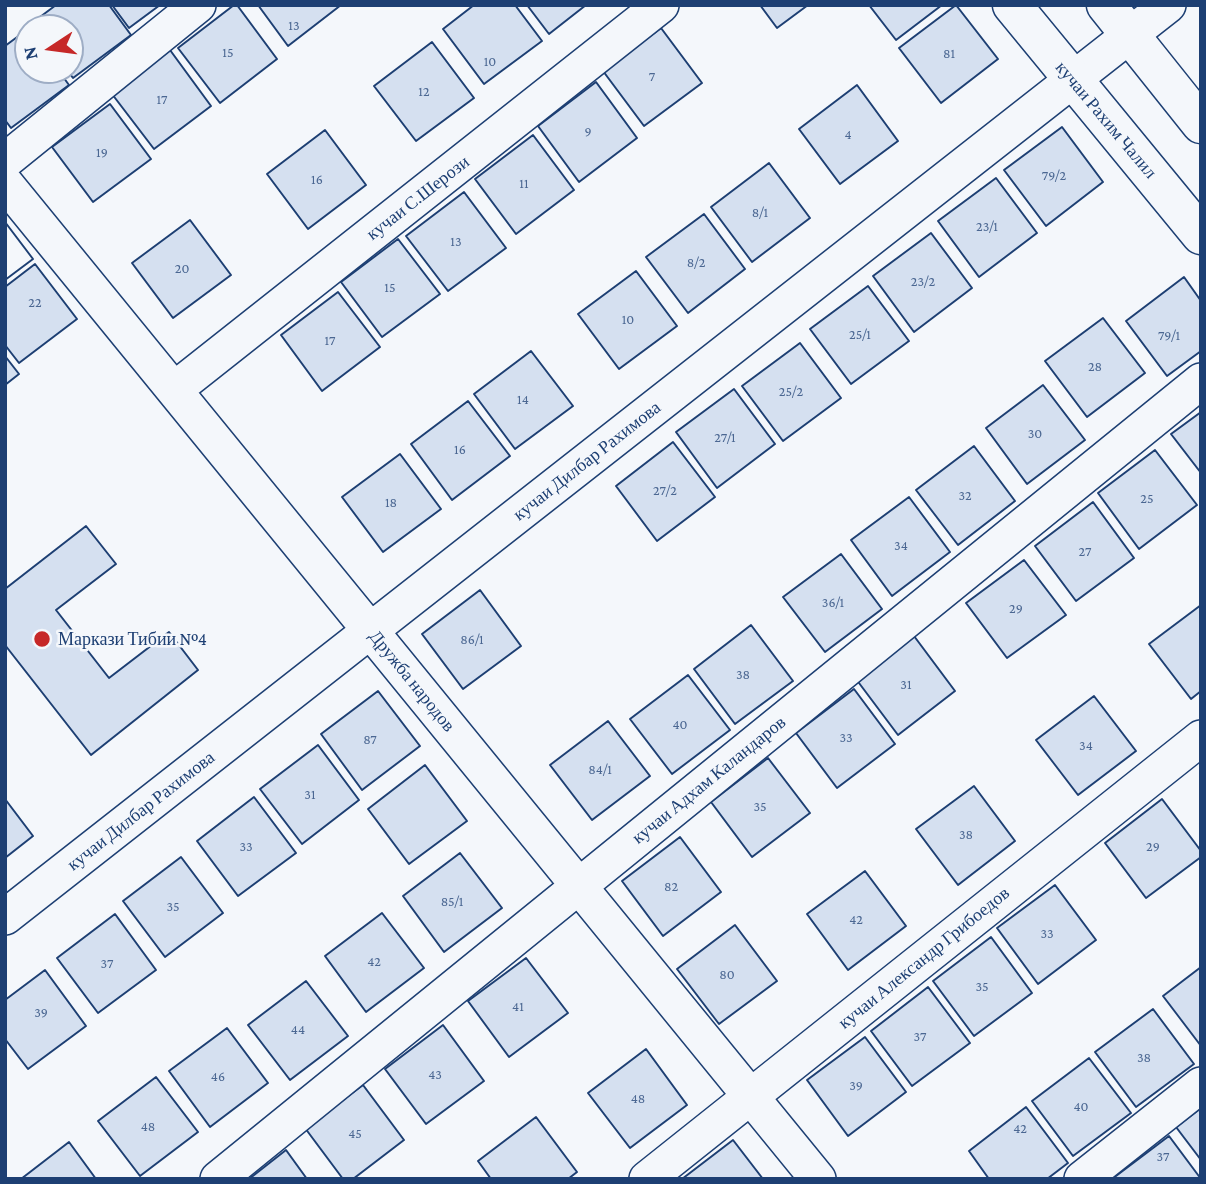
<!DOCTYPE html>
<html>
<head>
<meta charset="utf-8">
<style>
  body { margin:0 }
  #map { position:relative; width:1206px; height:1184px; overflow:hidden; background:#f4f7fb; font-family:"Crimson Pro",serif }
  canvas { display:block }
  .frame { position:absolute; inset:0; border:7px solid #1d3f73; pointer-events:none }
  .north { position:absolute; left:14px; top:14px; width:70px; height:70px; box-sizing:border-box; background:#f4f7fb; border:2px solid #9eadc5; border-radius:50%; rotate:257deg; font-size:19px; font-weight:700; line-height:28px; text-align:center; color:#1d3f73 }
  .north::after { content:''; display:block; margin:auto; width:24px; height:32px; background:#c62828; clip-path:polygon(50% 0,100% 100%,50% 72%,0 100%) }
</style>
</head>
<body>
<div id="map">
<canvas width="1206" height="1184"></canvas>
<div class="frame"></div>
<div class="north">N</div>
</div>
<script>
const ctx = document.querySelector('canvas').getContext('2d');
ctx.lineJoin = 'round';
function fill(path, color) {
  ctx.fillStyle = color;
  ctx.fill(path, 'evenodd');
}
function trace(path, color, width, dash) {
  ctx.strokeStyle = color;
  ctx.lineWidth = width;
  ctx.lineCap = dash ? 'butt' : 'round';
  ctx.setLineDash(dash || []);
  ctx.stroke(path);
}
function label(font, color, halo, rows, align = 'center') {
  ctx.font = font + ' "Crimson Pro",serif';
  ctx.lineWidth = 5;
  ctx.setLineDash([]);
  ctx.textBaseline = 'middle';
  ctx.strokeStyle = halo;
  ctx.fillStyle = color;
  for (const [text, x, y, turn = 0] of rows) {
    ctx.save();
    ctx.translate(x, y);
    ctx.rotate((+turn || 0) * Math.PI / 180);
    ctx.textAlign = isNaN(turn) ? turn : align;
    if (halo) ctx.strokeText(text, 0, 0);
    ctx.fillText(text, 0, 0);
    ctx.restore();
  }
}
const building = new Path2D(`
  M 56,5 L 109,5 L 131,35 L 73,78 L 67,70 L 70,70 L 70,28 L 36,28 L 32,23 Z
  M 112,5 L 160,5 L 129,28 Z
  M 234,5 L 237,5 L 277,59 L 220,103 L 178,48 Z
  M 258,5 L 341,5 L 288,46 Z
  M 474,5 L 515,5 L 542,41 L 484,84 L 443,29 Z
  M 527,5 L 586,5 L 549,34 Z
  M 760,5 L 808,5 L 777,28 Z
  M 869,5 L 942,5 L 896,40 Z
  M 956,5 L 998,59 L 941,103 L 899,48 Z
  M 661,28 L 702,83 L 644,126 L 603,71 Z
  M 28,29 L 28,70 L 58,70 L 69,85 L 11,128 L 5,120 L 5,46 Z
  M 432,42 L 474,98 L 416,141 L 374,86 Z
  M 170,50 L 211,106 L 154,149 L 112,94 Z
  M 596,82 L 637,138 L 579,182 L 538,126 Z
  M 857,85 L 898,141 L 840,184 L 799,129 Z
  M 110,104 L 151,159 L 93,202 L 52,147 Z
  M 1062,127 L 1103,182 L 1046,226 L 1004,170 Z
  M 325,130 L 366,185 L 308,229 L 267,174 Z
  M 533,135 L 574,190 L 516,234 L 475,179 Z
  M 769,163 L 810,218 L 752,262 L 711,207 Z
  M 996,178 L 1037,233 L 979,277 L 938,221 Z
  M 464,192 L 506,248 L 448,291 L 406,236 Z
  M 704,214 L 745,269 L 688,313 L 646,257 Z
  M 190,220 L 231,275 L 173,318 L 132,263 Z
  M 5,222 L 33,259 L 5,280 Z
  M 5,222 L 33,259 L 5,280 Z
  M 931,233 L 972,288 L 914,332 L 873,276 Z
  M 398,239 L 440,294 L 382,337 L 341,282 Z
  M 35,264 L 77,319 L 19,363 L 5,345 L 5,287 Z
  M 636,271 L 677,326 L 619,369 L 578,314 Z
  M 1184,277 L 1201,301 L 1201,351 L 1167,376 L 1126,321 Z
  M 868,286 L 909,341 L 851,384 L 810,329 Z
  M 338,292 L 380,347 L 322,391 L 281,335 Z
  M 1103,318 L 1145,373 L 1087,417 L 1045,361 Z
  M 800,343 L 841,398 L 783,441 L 742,386 Z
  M 531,351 L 573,406 L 515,449 L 474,394 Z
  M 5,356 L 19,374 L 5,385 Z
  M 1043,385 L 1085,440 L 1027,484 L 986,428 Z
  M 734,389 L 775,444 L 717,488 L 676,432 Z
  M 468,401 L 510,456 L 452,500 L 411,444 Z
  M 1201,412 L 1201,473 L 1171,434 Z
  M 673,442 L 715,497 L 657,541 L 616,486 Z
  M 974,446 L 1015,501 L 958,545 L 916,490 Z
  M 1155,450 L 1197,505 L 1139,549 L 1098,493 Z
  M 400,454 L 441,509 L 383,552 L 342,497 Z
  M 909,497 L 950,552 L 892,596 L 851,540 Z
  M 1093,502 L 1134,558 L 1076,601 L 1035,546 Z
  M 86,526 L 116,564 L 56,610 L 109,678 L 169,632 L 198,670 L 91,755 L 5,645 L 5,589 Z
  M 841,554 L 882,609 L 825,652 L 783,597 Z
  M 1024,560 L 1066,615 L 1007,658 L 966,603 Z
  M 480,590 L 521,646 L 463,689 L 422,634 Z
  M 1201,605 L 1201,691 L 1191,699 L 1149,644 Z
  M 751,625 L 793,681 L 735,724 L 694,669 Z
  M 914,636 L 955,691 L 898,735 L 856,679 Z
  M 688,675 L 730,730 L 672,774 L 630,719 Z
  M 854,689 L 895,744 L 837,788 L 796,733 Z
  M 378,691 L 420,746 L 362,790 L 321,734 Z
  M 1094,696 L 1136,751 L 1078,795 L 1036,740 Z
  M 608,721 L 650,776 L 592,820 L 550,765 Z
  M 318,745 L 359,800 L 302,844 L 260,789 Z
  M 768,758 L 810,813 L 752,857 L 711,802 Z
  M 425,765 L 467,821 L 409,864 L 368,809 Z
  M 974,786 L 1015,841 L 958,885 L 916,829 Z
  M 254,797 L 296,853 L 238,896 L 197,841 Z
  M 5,799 L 33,836 L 5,858 Z
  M 1162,799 L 1201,851 L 1201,857 L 1146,898 L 1105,843 Z
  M 680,837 L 721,892 L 663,936 L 622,881 Z
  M 460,853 L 502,908 L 444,952 L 403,896 Z
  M 181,857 L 223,913 L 165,957 L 123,901 Z
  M 865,871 L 906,926 L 848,970 L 807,914 Z
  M 1055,885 L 1096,940 L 1038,984 L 997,928 Z
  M 382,913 L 424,968 L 366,1012 L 325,956 Z
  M 115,914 L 156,970 L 98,1013 L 57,958 Z
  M 735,925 L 777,981 L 719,1024 L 677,969 Z
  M 991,937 L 1032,993 L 974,1036 L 933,981 Z
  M 526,958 L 568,1013 L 509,1057 L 468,1001 Z
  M 1201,967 L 1201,1046 L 1163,996 Z
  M 45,970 L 86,1026 L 28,1069 L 5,1039 L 5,1000 Z
  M 306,981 L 348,1036 L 290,1080 L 248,1025 Z
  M 928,987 L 970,1043 L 912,1086 L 871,1031 Z
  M 1153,1009 L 1194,1064 L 1136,1107 L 1095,1052 Z
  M 443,1025 L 484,1081 L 426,1124 L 385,1069 Z
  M 227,1028 L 268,1083 L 210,1127 L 169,1071 Z
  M 865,1037 L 906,1092 L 848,1136 L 807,1080 Z
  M 646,1049 L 687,1105 L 630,1148 L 588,1093 Z
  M 1089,1058 L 1131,1113 L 1073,1156 L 1032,1101 Z
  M 156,1077 L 198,1132 L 140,1176 L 98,1121 Z
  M 363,1085 L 404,1140 L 353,1179 L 343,1179 L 305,1128 Z
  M 1026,1107 L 1068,1163 L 1047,1179 L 989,1179 L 969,1151 Z
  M 1201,1108 L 1201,1160 L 1176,1127 Z
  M 536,1117 L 577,1172 L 568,1179 L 491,1179 L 478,1161 Z
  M 1169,1136 L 1201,1179 L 1112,1179 Z
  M 733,1140 L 763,1179 L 682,1179 Z
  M 69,1142 L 96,1179 L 21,1179 Z
  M 286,1150 L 307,1179 L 249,1179 Z`);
const minor = new Path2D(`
  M 5,161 L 198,5
  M 5,183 L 818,1179
  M 174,390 L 661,5
  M 5,917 L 1168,5
  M 218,1179 L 1201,381
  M 647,1179 L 1201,738
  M 1082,1179 L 1201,1085`);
const major = new Path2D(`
  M 1012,5 L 1201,235
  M 1106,5 L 1201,124`);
const markers = [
  [42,639,9,"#c62828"]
];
const numberNames = [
  ["13",294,26],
  ["15",228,53],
  ["81",949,54],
  ["10",490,62],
  ["7",652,77],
  ["12",424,92],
  ["17",162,100],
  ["9",588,132],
  ["4",848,135],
  ["19",102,153],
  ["79/2",1054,176],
  ["16",317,180],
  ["11",524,184],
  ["8/1",760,213],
  ["23/1",987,227],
  ["13",456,242],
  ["8/2",696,263],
  ["20",182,269],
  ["23/2",923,282],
  ["15",390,288],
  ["22",35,303],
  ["10",628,320],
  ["25/1",860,335],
  ["79/1",1169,336],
  ["17",330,341],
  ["28",1095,367],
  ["25/2",791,392],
  ["14",523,400],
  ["30",1035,434],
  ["27/1",725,438],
  ["16",460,450],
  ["27/2",665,491],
  ["32",965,496],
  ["25",1147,499],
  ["18",391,503],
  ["34",901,546],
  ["27",1085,552],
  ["36/1",833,603],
  ["29",1016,609],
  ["86/1",472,640],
  ["38",743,675],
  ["31",906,685],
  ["40",680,725],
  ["33",846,738],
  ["87",370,740],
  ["34",1086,746],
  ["84/1",600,770],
  ["31",310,795],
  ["35",760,807],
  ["38",966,835],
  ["33",246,847],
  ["29",1153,847],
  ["82",671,887],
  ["85/1",452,902],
  ["35",173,907],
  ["42",856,920],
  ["33",1047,934],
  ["42",374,962],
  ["37",107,964],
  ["80",727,975],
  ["35",982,987],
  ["41",518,1007],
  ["39",41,1013],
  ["44",298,1030],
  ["37",920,1037],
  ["38",1144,1058],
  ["43",435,1075],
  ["46",218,1077],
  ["39",856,1086],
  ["48",638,1099],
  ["40",1081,1107],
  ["48",148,1127],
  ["42",1020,1129],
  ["45",355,1134],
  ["37",1163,1157]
];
const streetNames = [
  ["кучаи Рахим Чалил",1106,120,50],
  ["кучаи С.Шерози",418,198,-38],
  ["кучаи Дилбар Рахимова",587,461,-38],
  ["Дружба народов",412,681,51],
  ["кучаи Адхам Каландаров",709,780,-39],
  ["кучаи Дилбар Рахимова",141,811,-38],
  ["кучаи Александр Грибоедов",924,958,-39]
];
const poiNames = [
  ["Маркази Тибии №4",58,639]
];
fill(building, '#d5e0f0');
trace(building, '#1d3f73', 2);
trace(minor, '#1d3f73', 38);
trace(major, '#1d3f73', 41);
trace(minor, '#f4f7fb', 35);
trace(major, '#f4f7fb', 38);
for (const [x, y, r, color] of markers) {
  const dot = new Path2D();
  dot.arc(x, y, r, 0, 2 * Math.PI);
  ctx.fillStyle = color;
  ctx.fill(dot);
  trace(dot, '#f4f7fb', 2.5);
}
label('14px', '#4b6792', null, numberNames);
label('18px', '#1d3f73', '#f4f7fb', streetNames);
label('18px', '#1d3f73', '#f4f7fb', poiNames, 'left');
</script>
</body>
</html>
